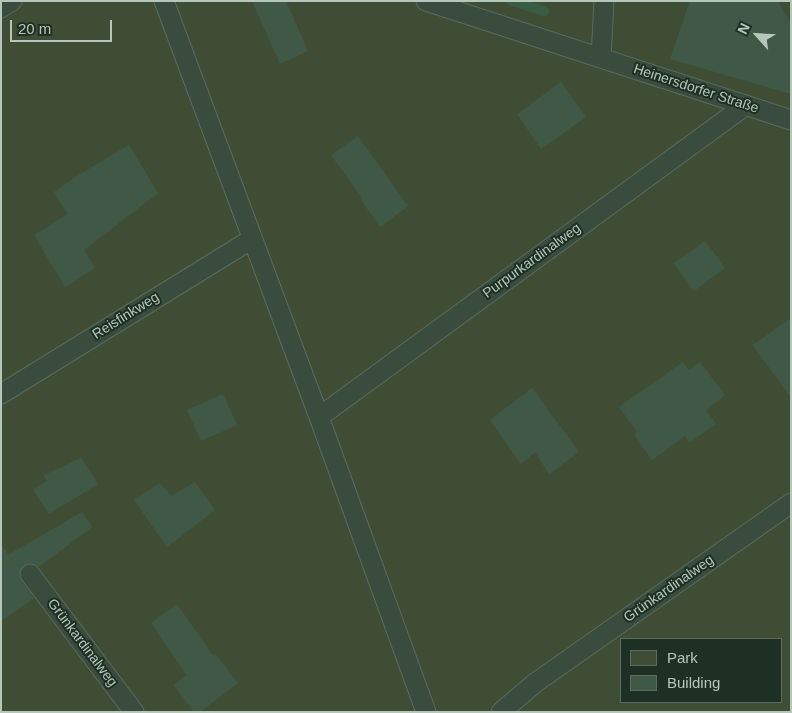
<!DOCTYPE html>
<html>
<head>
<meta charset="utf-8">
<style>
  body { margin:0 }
  #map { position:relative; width:792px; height:713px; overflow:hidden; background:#253b2b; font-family:Helvetica,sans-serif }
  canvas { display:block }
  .frame { position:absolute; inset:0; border:2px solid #b5c7ba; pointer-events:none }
  .legend { position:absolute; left:620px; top:638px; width:162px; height:65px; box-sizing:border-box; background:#1e3023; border:1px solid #5a6c5f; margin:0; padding:6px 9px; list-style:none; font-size:15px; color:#b5c7ba }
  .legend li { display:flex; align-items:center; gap:10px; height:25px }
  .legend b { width:25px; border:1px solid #5a6c5f }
  .north { position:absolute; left:732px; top:10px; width:50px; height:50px; -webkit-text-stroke:4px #1e3023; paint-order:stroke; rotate:296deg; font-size:14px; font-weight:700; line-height:20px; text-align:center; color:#b5c7ba }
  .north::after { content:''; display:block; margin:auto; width:18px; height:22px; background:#b5c7ba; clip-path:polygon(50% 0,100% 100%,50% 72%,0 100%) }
  .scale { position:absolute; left:10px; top:20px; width:102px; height:22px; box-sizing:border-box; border:2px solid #b5c7ba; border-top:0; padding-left:6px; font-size:15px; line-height:18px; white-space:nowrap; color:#b5c7ba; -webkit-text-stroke:4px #1e3023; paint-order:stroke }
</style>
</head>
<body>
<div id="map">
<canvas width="792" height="713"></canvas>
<div class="frame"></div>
<ul class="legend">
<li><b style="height:14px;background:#404d35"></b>Park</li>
<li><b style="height:14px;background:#405946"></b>Building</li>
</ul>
<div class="north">N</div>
<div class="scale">20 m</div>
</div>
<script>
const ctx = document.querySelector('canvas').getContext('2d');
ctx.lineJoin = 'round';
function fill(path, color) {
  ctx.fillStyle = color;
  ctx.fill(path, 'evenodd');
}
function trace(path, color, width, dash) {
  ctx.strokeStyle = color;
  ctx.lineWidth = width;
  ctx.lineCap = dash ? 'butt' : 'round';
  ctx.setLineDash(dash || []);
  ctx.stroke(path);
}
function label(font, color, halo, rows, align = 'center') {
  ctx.font = font + ' Helvetica,sans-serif';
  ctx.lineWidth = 4;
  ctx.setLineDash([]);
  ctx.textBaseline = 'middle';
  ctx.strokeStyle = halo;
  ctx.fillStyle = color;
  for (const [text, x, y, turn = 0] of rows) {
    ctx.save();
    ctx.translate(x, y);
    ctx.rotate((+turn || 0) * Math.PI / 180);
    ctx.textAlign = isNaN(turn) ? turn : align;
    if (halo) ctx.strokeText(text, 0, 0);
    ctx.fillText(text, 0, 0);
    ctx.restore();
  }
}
const green = new Path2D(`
  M 1,1 L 791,1 L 791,712 L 1,712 ZM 621,639 L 781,639 L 781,702 L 621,702 Z`);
const stream = new Path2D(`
  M 512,1 L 544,11`);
const building = new Path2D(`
  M 252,1 L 286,1 L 308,51 L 280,64 Z
  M 690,1 L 778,1 L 791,24 L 791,94 L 670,59 Z
  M 561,82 L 586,117 L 541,149 L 517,114 Z
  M 358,136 L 408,206 L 380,227 L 361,200 L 363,199 L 331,155 Z
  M 129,145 L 158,193 L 84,250 L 95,268 L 65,287 L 34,235 L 68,214 L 54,192 L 80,174 Z
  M 705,241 L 725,268 L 694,291 L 674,263 Z
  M 791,318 L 791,398 L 753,345 Z
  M 683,362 L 689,370 L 700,362 L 725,395 L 706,410 L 716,424 L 689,443 L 685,436 L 652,460 L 634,434 L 637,432 L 619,407 Z
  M 532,388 L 579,452 L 549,474 L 535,452 L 521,464 L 490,420 Z
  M 223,394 L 237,425 L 201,441 L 187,410 Z
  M 81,458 L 98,484 L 49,514 L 33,490 L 47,481 L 44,475 Z
  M 195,482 L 215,510 L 167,547 L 134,500 L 160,483 L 171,496 Z
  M 82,512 L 92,527 L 39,567 L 34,564 L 28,563 L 23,565 L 20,570 L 8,555 Z
  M 1,545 L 20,570 L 19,575 L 21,580 L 34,598 L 1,621 Z
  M 177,604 L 213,656 L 215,654 L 238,683 L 200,712 L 194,712 L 174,685 L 187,675 L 151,623 Z`);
const service = new Path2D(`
  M 164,1 L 319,417 L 426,712
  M 426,1 L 791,120
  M 1,8 L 12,1
  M 601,58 L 604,1
  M 1,394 L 252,239
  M 319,417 L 746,105
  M 30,574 L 134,712
  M 501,712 L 535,683 L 791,503`);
const streetNames = [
  ["Heinersdorfer Straße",696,89,18],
  ["Purpurkardinalweg",532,261,-36],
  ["Reisfinkweg",126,316,-32],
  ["Grünkardinalweg",669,589,-35],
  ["Grünkardinalweg",82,643,53]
];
fill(green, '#404d35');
trace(stream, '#375d42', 10);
fill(building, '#405946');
trace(service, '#5a6c5f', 21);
trace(service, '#394c3e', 19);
label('14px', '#b5c7ba', '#1e3023', streetNames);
</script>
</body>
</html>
